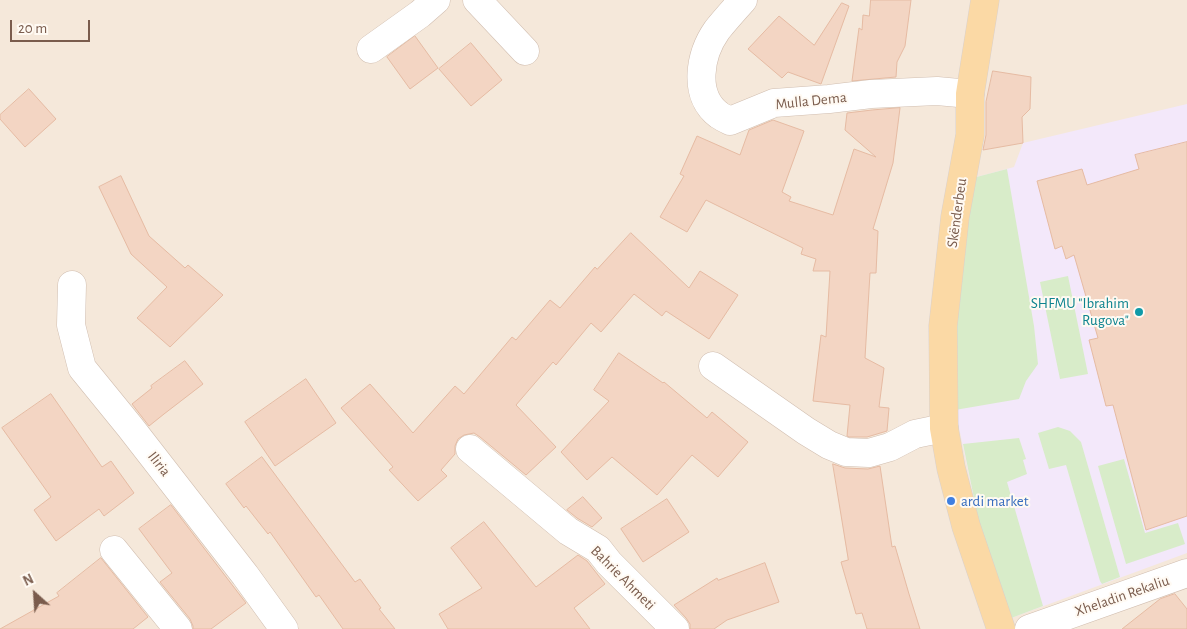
<!DOCTYPE html>
<html>
<head>
<meta charset="utf-8">
<style>
  body { margin:0 }
  #map { position:relative; width:1187px; height:629px; overflow:hidden; background:#fdf6ec; font-family:"Alegreya Sans",sans-serif }
  canvas { display:block }
  .north { position:absolute; left:10px; top:569px; width:50px; height:50px; -webkit-text-stroke:4px #fffaf3; paint-order:stroke; rotate:334deg; font-size:14px; font-weight:700; line-height:20px; text-align:center; color:#7a5c4d }
  .north::after { content:''; display:block; margin:auto; width:18px; height:22px; background:#7a5c4d; clip-path:polygon(50% 0,100% 100%,50% 72%,0 100%) }
  .scale { position:absolute; left:10px; top:20px; width:80px; height:22px; box-sizing:border-box; border:2px solid #7a5c4d; border-top:0; padding-left:6px; font-size:15px; line-height:18px; white-space:nowrap; color:#7a5c4d; -webkit-text-stroke:4px #fffaf3; paint-order:stroke }
</style>
</head>
<body>
<div id="map">
<canvas width="1187" height="629"></canvas>
<div class="north">N</div>
<div class="scale">20 m</div>
</div>
<script>
const ctx = document.querySelector('canvas').getContext('2d');
ctx.lineJoin = 'round';
function fill(path, color) {
  ctx.fillStyle = color;
  ctx.fill(path, 'evenodd');
}
function trace(path, color, width, dash) {
  ctx.strokeStyle = color;
  ctx.lineWidth = width;
  ctx.lineCap = dash ? 'butt' : 'round';
  ctx.setLineDash(dash || []);
  ctx.stroke(path);
}
function label(font, color, halo, rows, align = 'center') {
  ctx.font = font + ' "Alegreya Sans",sans-serif';
  ctx.lineWidth = 4;
  ctx.setLineDash([]);
  ctx.textBaseline = 'middle';
  ctx.strokeStyle = halo;
  ctx.fillStyle = color;
  for (const [text, x, y, turn = 0] of rows) {
    ctx.save();
    ctx.translate(x, y);
    ctx.rotate((+turn || 0) * Math.PI / 180);
    ctx.textAlign = isNaN(turn) ? turn : align;
    if (halo) ctx.strokeText(text, 0, 0);
    ctx.fillText(text, 0, 0);
    ctx.restore();
  }
}
const residential = new Path2D(`
  M 0,0 L 1187,0 L 1187,629 L 0,629 Z`);
const education = new Path2D(`
  M 1187,104 L 1187,553 L 1006,620 L 978,518 L 954,404 L 965,180 L 1014,167 L 1023,143 Z`);
const green = new Path2D(`
  M 1007,169 L 1034,326 L 1038,364 L 1026,381 L 1019,399 L 955,410 L 953,316 L 965,180 Z
  M 1068,276 L 1088,374 L 1060,379 L 1040,282 Z
  M 1058,427 L 1070,431 L 1081,442 L 1120,577 L 1102,584 L 1100,581 L 1066,465 L 1049,469 L 1038,433 Z
  M 1019,438 L 1026,459 L 1023,460 L 1027,474 L 1007,482 L 1043,606 L 1006,620 L 978,518 L 963,444 Z
  M 1124,459 L 1145,533 L 1178,523 L 1185,544 L 1126,564 L 1098,466 Z`);
const building = new Path2D(`
  M 871,0 L 911,0 L 905,46 L 897,62 L 896,77 L 852,81 L 859,28 L 862,30 L 863,15 L 869,16 Z
  M 842,3 L 849,6 L 821,84 L 788,72 L 782,78 L 748,49 L 779,16 L 814,45 Z
  M 415,36 L 438,68 L 410,89 L 387,57 Z
  M 471,43 L 502,80 L 471,106 L 439,69 Z
  M 993,71 L 1031,77 L 1030,109 L 1022,117 L 1023,143 L 983,150 L 986,135 L 986,102 Z
  M 29,89 L 56,119 L 25,147 L 0,119 L 0,115 Z
  M 900,108 L 893,163 L 873,229 L 878,231 L 876,273 L 870,273 L 865,358 L 884,368 L 879,407 L 889,408 L 887,431 L 867,437 L 849,437 L 847,436 L 850,405 L 813,401 L 821,335 L 826,337 L 830,271 L 813,271 L 816,259 L 801,254 L 803,248 L 706,200 L 687,232 L 660,217 L 684,176 L 680,174 L 697,136 L 740,155 L 749,130 L 773,120 L 804,131 L 782,192 L 791,197 L 789,201 L 833,215 L 854,149 L 876,157 L 845,130 L 847,113 L 872,110 Z
  M 1187,142 L 1187,516 L 1146,530 L 1113,405 L 1106,406 L 1089,340 L 1098,338 L 1074,255 L 1066,259 L 1062,246 L 1055,249 L 1037,181 L 1082,169 L 1087,185 L 1139,169 L 1135,155 Z
  M 121,176 L 149,236 L 185,268 L 188,265 L 223,295 L 170,347 L 137,318 L 167,287 L 131,254 L 99,187 Z
  M 631,233 L 689,288 L 700,271 L 738,295 L 709,339 L 666,311 L 662,316 L 634,294 L 601,332 L 591,323 L 556,365 L 553,362 L 516,405 L 556,447 L 526,475 L 480,437 L 474,433 L 464,435 L 458,439 L 455,446 L 455,454 L 441,470 L 447,476 L 418,501 L 389,470 L 393,467 L 341,408 L 370,384 L 413,433 L 455,386 L 464,394 L 512,337 L 516,340 L 550,300 L 560,308 L 595,267 L 597,269 Z
  M 619,353 L 663,383 L 664,382 L 707,418 L 712,412 L 748,442 L 718,477 L 692,455 L 657,495 L 612,457 L 587,480 L 561,452 L 609,401 L 594,390 Z
  M 185,361 L 203,384 L 164,414 L 149,426 L 132,404 L 152,388 L 151,386 Z
  M 306,379 L 336,423 L 275,466 L 245,422 Z
  M 51,394 L 102,467 L 111,461 L 134,493 L 104,516 L 99,509 L 56,541 L 34,510 L 51,497 L 2,428 Z
  M 262,457 L 355,582 L 360,579 L 381,608 L 379,609 L 395,629 L 343,629 L 319,595 L 316,597 L 270,532 L 268,534 L 246,506 L 244,508 L 226,484 Z
  M 833,464 L 845,468 L 868,469 L 880,466 L 892,547 L 895,546 L 909,594 L 920,629 L 867,629 L 862,613 L 856,614 L 841,562 L 848,560 Z
  M 583,497 L 602,518 L 592,527 L 577,518 L 567,510 Z
  M 667,499 L 689,532 L 643,562 L 621,529 Z
  M 171,505 L 246,603 L 211,629 L 193,629 L 193,626 L 190,619 L 160,582 L 172,573 L 139,529 Z
  M 484,522 L 536,587 L 578,555 L 587,561 L 605,584 L 574,608 L 590,629 L 448,629 L 439,614 L 482,588 L 451,548 Z
  M 101,558 L 148,617 L 133,629 L 0,629 L 59,596 L 57,593 Z
  M 765,563 L 779,602 L 727,620 L 714,629 L 690,629 L 690,624 L 686,618 L 674,605 L 717,578 L 718,580 Z
  M 1175,594 L 1187,609 L 1187,629 L 1122,629 L 1160,599 Z`);
const minor = new Path2D(`
  M 477,0 L 525,51
  M 743,0 C 734,10 725,20 717,30 C 700,54 692,95 719,115 C 722,117 726,119 730,121 L 774,103 L 829,99 L 871,94 L 937,91 L 970,94
  M 371,49 L 420,14 L 436,0
  M 72,285 L 71,325 L 82,368 L 130,427 L 245,575 L 284,629
  M 713,366 L 806,431 L 829,445 L 846,452 L 869,453 L 890,447 L 915,434 L 944,428
  M 470,449 L 568,531 L 598,549 L 609,563 L 675,629
  M 114,550 L 178,629
  M 1029,629 L 1187,573`);
const major = new Path2D(`
  M 985,0 L 970,94 L 970,135 L 955,217 L 943,326 L 944,428 L 951,468 L 966,526 L 1001,629`);
const markers = [
  [1139,312,5,"#0f9aa8"],
  [951,501,5,"#3f7fe0"]
];
const streetNames = [
  ["Mulla Dema",811,101,-6],
  ["Skënderbeu",957,213,-82],
  ["Iliria",159,464,52],
  ["Bahrie Ahmeti",623,578,45],
  ["Xheladin Rekaliu",1122,596,-19]
];
const cultureNames = [
  ["SHFMU \"Ibrahim",1129,303],
  ["Rugova\"",1129,320]
];
const shopNames = [
  ["ardi market",961,501]
];
fill(residential, '#f5e8da');
fill(education, '#f3e8fa');
fill(green, '#d8ecc9');
fill(building, '#f3d5c3');
trace(building, '#e6bba3', 1);
trace(minor, '#d1beb0', 29);
trace(major, '#dad1cd', 29);
trace(minor, '#fff', 28);
trace(major, '#fbd9a5', 28);
for (const [x, y, r, color] of markers) {
  const dot = new Path2D();
  dot.arc(x, y, r, 0, 2 * Math.PI);
  ctx.fillStyle = color;
  ctx.fill(dot);
  trace(dot, '#fffaf3', 2);
}
label('15px', '#7a5c4d', '#fffaf3', streetNames);
label('15px', '#0d838f', '#fffaf3', cultureNames, 'right');
label('15px', '#366cbe', '#fffaf3', shopNames, 'left');
</script>
</body>
</html>
